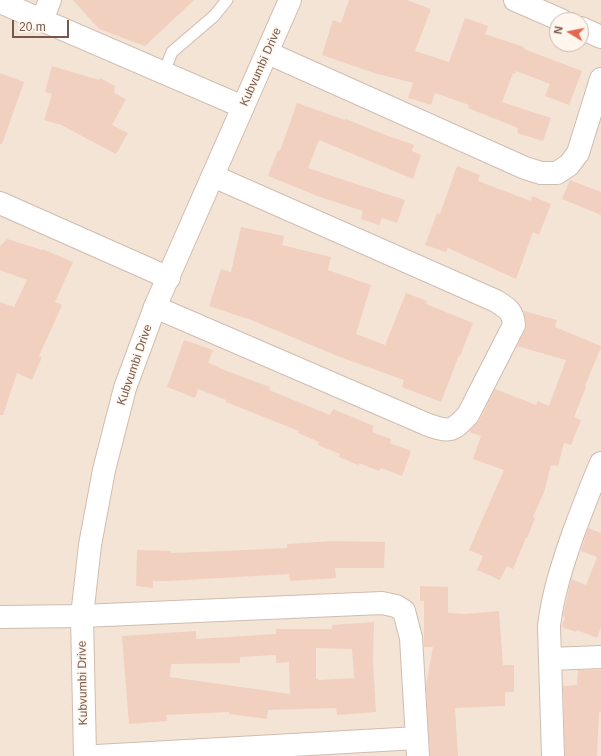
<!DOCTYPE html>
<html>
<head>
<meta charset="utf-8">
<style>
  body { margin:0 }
  #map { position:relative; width:601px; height:756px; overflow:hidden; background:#fcf3e8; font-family:Arial,sans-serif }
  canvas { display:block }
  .north { position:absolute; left:549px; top:12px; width:40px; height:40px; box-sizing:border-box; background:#fff7ee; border:1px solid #c8b7ad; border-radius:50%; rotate:280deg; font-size:11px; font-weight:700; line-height:16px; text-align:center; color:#76584c }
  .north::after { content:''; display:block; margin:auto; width:14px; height:18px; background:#e4664f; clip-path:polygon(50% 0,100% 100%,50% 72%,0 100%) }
  .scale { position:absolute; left:12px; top:20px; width:57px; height:18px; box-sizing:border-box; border:2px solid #76584c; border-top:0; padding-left:5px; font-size:12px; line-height:14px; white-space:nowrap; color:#76584c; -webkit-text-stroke:3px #fff7ee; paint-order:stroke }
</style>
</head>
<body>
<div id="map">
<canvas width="601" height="756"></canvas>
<div class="north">N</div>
<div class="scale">20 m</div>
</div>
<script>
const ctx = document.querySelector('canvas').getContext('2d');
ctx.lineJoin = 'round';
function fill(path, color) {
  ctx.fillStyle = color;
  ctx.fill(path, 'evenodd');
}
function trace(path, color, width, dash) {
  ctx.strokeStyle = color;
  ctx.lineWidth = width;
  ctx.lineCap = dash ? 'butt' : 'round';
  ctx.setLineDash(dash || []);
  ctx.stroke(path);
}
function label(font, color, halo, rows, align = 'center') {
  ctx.font = font + ' Arial,sans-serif';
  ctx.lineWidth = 3;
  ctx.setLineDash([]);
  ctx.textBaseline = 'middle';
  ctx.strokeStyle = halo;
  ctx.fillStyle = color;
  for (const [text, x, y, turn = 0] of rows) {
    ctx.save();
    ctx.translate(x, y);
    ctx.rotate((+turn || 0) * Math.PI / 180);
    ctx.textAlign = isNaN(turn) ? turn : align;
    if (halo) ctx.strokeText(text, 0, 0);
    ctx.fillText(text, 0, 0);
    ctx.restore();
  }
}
const residential = new Path2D(`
  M 0,0 L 601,0 L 601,756 L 0,756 ZM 557,20 L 581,20 L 581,44 L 557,44 Z`);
const building = new Path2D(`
  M 73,0 L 194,0 L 145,46 L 99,29 Z
  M 349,0 L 407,0 L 431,9 L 415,51 L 449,62 L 465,18 L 488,26 L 485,34 L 524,47 L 524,49 L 582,71 L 569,105 L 545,96 L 550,84 L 516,71 L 515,74 L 513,73 L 502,102 L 551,118 L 543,141 L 517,133 L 518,128 L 468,108 L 469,105 L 435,93 L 431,105 L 408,98 L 413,83 L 374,73 L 322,55 L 333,20 L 341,23 Z
  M 52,66 L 99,80 L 100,78 L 115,86 L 114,93 L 126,99 L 112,125 L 128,133 L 116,154 L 61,125 L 44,120 L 52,94 L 45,92 Z
  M 0,73 L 24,82 L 2,144 L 0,144 Z
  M 297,103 L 345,120 L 346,119 L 383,134 L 414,145 L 412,151 L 421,155 L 413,179 L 319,140 L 308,168 L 405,200 L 397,223 L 382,218 L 379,225 L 361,219 L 363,211 L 320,197 L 268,176 L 278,150 L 280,151 Z
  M 457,166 L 480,175 L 478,181 L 531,201 L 532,196 L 551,204 L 539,235 L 533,232 L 516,279 L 448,248 L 446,252 L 425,245 L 437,213 L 440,214 Z
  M 570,180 L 601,192 L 601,215 L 562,199 Z
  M 241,227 L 284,236 L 282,245 L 331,257 L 328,270 L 371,285 L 356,334 L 385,345 L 406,293 L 427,301 L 426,304 L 473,323 L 460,356 L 459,355 L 441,402 L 402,387 L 404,380 L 340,357 L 251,320 L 209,306 L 221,269 L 231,272 Z
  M 7,239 L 42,250 L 42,249 L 73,262 L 55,302 L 62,305 L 39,356 L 42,357 L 32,380 L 17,373 L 3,415 L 0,415 L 0,302 L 14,307 L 27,280 L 0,270 L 0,246 Z
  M 524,311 L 557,320 L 555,327 L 601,346 L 601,347 L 585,386 L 586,387 L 574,417 L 581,420 L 571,445 L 564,443 L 558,466 L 551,465 L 544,492 L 533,517 L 535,518 L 527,538 L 526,538 L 513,569 L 507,566 L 500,580 L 477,570 L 483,556 L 469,550 L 504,470 L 473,459 L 481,436 L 469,432 L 479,421 L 495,389 L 536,405 L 538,401 L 549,406 L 566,360 L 517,346 L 525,330 L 526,323 Z
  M 184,340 L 213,350 L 208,363 L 219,367 L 219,368 L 270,387 L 269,390 L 330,415 L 333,409 L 374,426 L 372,432 L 391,439 L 390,443 L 411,451 L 402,476 L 381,468 L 379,471 L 359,463 L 358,465 L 339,457 L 340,454 L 318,445 L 319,442 L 298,433 L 299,431 L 226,402 L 226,400 L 198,389 L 195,398 L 167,387 Z
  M 588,528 L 601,533 L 601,627 L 597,638 L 577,630 L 576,632 L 562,627 L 565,617 L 563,616 L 571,579 L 586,585 L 597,557 L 581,551 Z
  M 333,541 L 385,542 L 384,568 L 335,568 L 336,578 L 290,581 L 289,574 L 169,581 L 153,581 L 153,588 L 136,586 L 137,550 L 171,551 L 171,553 L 223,551 L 287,548 L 287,544 Z
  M 420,586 L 448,587 L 448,613 L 465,614 L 499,611 L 503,665 L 514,665 L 514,692 L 505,692 L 505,706 L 455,708 L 458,756 L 430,756 L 426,686 L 433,647 L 424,647 L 424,601 L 420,601 Z
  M 374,622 L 373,662 L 376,712 L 337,715 L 336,708 L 268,710 L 267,719 L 229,714 L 229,712 L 166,715 L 167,721 L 129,724 L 122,636 L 196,631 L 196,639 L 276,634 L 276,629 L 332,629 L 332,625 ZM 316,648 L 352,649 L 354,678 L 318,680 L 318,679 L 316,679 ZM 276,655 L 276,663 L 289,662 L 290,694 L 170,677 L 171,664 L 240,663 L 240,657 Z
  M 578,670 L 601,670 L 601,712 L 599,712 L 597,756 L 565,756 L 563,686 L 577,685 Z`);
const lane = new Path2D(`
  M 164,72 L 172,52 L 214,16 L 227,0`);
const street = new Path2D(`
  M 515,0 L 561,20
  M 0,2 L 243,107
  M 42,20 L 50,0
  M 581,28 L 601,37
  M 268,53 L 525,168 L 541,173 L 557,173 L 569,165 L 578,153 L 601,79
  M 0,203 L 169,278
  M 155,307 L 426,424 C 449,432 451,433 468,415 L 514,325 C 513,311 507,308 496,301 L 213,176
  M 0,617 L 82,616 L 382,603 L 396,606 L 404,611 L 411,638 L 418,756
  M 550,659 L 601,657
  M 97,756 L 417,738
  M 553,756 L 549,626 C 553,593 562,566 573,534 C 582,510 591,486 601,463`);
const secondary = new Path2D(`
  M 85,756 L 82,616 L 90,545 L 104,470 L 125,388 L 155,307 L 290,0`);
const streetNames = [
  ["Kubvumbi Drive",261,67,-66],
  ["Kubvumbi Drive",135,365,-71],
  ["Kubvumbi Drive",83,683,-91]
];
fill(residential, '#f4e4d6');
fill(building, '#f1d0c0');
trace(lane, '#d0bcb0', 13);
trace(street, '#d0bcb0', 24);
trace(secondary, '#d3bcae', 24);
trace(lane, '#fff', 11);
trace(street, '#fff', 22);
trace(secondary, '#fff', 22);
label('12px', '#76584c', '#fff7ee', streetNames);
</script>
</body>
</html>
